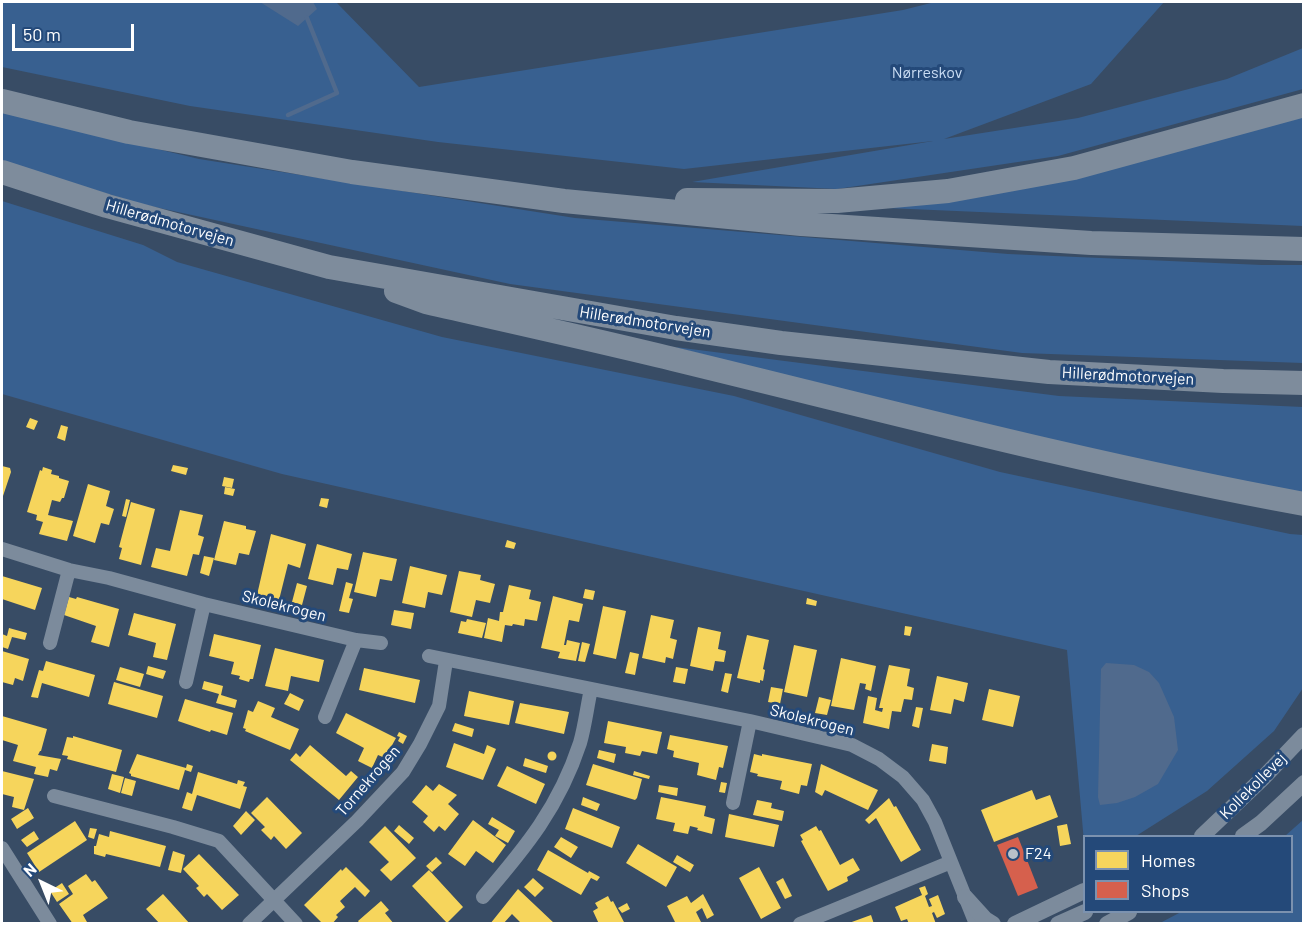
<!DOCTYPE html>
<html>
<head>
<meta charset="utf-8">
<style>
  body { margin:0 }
  #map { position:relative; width:1305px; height:925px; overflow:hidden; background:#384c65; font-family:Barlow,sans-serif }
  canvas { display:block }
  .frame { position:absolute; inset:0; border:3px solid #fff; pointer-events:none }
  .legend { position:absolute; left:1083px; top:835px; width:210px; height:78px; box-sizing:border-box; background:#244979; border:2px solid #7c92af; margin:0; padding:8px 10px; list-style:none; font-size:18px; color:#fff }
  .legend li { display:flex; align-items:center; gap:12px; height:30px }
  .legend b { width:30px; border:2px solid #7c92af }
  .north { position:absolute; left:12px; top:853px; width:60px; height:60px; -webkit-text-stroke:4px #244979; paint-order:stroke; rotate:317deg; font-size:16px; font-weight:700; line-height:24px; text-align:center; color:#fff }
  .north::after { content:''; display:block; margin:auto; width:21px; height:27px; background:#fff; clip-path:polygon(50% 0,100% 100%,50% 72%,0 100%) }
  .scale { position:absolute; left:12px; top:24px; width:122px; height:27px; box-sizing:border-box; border:3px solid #fff; border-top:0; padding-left:8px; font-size:18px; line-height:21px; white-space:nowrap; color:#fff; -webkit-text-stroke:4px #244979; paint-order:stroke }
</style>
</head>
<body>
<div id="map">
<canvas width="1305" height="925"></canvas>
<div class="frame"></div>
<ul class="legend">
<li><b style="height:16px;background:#f6d55c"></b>Homes</li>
<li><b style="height:16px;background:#d6604d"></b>Shops</li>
</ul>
<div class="north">N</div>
<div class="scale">50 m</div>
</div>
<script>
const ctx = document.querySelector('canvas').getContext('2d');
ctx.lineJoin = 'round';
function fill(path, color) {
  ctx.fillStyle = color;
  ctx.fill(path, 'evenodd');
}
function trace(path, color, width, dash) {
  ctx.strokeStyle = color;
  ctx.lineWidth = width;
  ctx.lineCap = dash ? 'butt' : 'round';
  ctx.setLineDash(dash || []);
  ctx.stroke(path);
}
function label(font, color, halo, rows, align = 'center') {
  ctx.font = font + ' Barlow,sans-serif';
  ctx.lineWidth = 6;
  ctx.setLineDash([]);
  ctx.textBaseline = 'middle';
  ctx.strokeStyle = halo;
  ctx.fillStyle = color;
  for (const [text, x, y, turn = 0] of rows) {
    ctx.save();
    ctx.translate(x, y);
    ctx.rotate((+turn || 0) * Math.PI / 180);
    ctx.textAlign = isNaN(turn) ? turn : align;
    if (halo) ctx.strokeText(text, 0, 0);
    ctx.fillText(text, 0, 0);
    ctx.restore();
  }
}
const green = new Path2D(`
  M 2,2 L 336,2 L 419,87 L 903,10 L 935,2 L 1164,2 L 1091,84 L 944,139 L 1078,118 L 1227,79 L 1303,48 L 1303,89 L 1058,156 L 837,189 L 692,182 L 933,141 L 684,169 L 438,142 L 190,106 L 2,67 Z
  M 2,112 L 199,159 L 575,218 L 1008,254 L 1262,265 L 1303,265 L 1303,363 L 1022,353 L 510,284 L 141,204 L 2,162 Z
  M 1303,113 L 1303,226 L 887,208 Z
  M 2,201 L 143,245 L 177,262 L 442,337 L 734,396 L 1000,472 L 1290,534 L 1303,535 L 1303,688 L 1274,731 L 1207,791 L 1136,836 L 1084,836 L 1084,842 L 1067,650 L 282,474 L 2,394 Z
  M 675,347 L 1059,396 L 1303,407 L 1303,494 L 1087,460 Z
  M 1303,820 L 1303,923 L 1160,923 L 1181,912 L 1292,912 L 1292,836 L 1285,836 Z`);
const water = new Path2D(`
  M 260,2 L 313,2 L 317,9 L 298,26 Z
  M 1106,663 L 1134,665 L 1149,672 L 1159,683 L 1174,717 L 1178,750 L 1158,784 L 1135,797 L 1117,803 L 1100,805 L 1098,797 L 1101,669 Z`);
const homes = new Path2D(`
  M 30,418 L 38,421 L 34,430 L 26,427 Z
  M 61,425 L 68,427 L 65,441 L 57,438 Z
  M 173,465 L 188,468 L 186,475 L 171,471 Z
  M 2,466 L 10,468 L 11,472 L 2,499 Z
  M 43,467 L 52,470 L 51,474 L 59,476 L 59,478 L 69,481 L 64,498 L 62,498 L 60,502 L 52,500 L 48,515 L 73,521 L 67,541 L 39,534 L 43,522 L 36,520 L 37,515 L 27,512 L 40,470 L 42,471 Z
  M 224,477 L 234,479 L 232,488 L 222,486 Z
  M 88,484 L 110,491 L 106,506 L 114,509 L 109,525 L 101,523 L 95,543 L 73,536 Z
  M 225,487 L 235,489 L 233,496 L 224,494 Z
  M 321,498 L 329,499 L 327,508 L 319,506 Z
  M 126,499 L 130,500 L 126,517 L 122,516 Z
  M 131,502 L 155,509 L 141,565 L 119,559 L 122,548 L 119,547 Z
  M 180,510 L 203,515 L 198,535 L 204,537 L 199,555 L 193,554 L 187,576 L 151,567 L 156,548 L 170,551 Z
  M 224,521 L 246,526 L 246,529 L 256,531 L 249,555 L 239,553 L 236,565 L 214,560 Z
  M 271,534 L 306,544 L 300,568 L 288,564 L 279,600 L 257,595 Z
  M 507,540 L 516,543 L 514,549 L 505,547 Z
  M 317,544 L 352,554 L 348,570 L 337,568 L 333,585 L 308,579 Z
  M 363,552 L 397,559 L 392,581 L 380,579 L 376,597 L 354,592 Z
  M 204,556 L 214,558 L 209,576 L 200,573 Z
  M 410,566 L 447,575 L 442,595 L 428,592 L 425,608 L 402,603 Z
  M 459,571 L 481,575 L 480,580 L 495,584 L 490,603 L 476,600 L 472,617 L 450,612 Z
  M 2,576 L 42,588 L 35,610 L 2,599 Z
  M 346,582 L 353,584 L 349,598 L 353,599 L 349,613 L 339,611 Z
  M 297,583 L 307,586 L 302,605 L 292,602 Z
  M 509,585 L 531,590 L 529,599 L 541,602 L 537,621 L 525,619 L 524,626 L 513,624 L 512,626 L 505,625 L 502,642 L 484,638 L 488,618 L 499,621 L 500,612 L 503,612 Z
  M 585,589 L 595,591 L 593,600 L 583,598 Z
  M 553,596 L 583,604 L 579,622 L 569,620 L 564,645 L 566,645 L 567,640 L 580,643 L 576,661 L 558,658 L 560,652 L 541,648 Z
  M 69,597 L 76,599 L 77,597 L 119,609 L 109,647 L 91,642 L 96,626 L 64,615 Z
  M 807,598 L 817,601 L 816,606 L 806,604 Z
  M 603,606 L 626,611 L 616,659 L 593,654 Z
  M 394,610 L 414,613 L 411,629 L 391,625 Z
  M 134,613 L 176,624 L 167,660 L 153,657 L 156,643 L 128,635 Z
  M 651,615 L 674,620 L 670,638 L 677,640 L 673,659 L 666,657 L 665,663 L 642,658 Z
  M 467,619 L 486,623 L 482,638 L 458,633 L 461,621 L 466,622 Z
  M 905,626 L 912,627 L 910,636 L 904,635 Z
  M 698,627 L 721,632 L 718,649 L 726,651 L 724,662 L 715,661 L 713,671 L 690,666 Z
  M 9,628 L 27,633 L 25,640 L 12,637 L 8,649 L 2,647 L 2,634 L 7,636 Z
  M 214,634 L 261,645 L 253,679 L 250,679 L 249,682 L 239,679 L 240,676 L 231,674 L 234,662 L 209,656 Z
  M 747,635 L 769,640 L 763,669 L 765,670 L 763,681 L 760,680 L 760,683 L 737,678 Z
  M 582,642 L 590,644 L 585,662 L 578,661 Z
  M 794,645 L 817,650 L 807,697 L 784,692 Z
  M 275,648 L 324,660 L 319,682 L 291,676 L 288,691 L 265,686 Z
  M 2,651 L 29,659 L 23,681 L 15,678 L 13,685 L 2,682 Z
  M 630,652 L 639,654 L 635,675 L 625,673 Z
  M 841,658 L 876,666 L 871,691 L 865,689 L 866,684 L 860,683 L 854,710 L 831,706 Z
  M 46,661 L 95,675 L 89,697 L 42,683 L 38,698 L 31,697 L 39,670 L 43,671 Z
  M 889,665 L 910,669 L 907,686 L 914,688 L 912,700 L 904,699 L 901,712 L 892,711 L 889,729 L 863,723 L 868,696 L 877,698 L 875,710 L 882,712 L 883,708 L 879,708 Z
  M 148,666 L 166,671 L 163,679 L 146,674 Z
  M 120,667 L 144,674 L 140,687 L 116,680 Z
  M 676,667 L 688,669 L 685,684 L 673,682 Z
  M 364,668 L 420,680 L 415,703 L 359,690 Z
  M 725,673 L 732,674 L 728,693 L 721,691 Z
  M 937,676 L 968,683 L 964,702 L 954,699 L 951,714 L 930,710 Z
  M 204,681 L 223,686 L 221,695 L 237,700 L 235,708 L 216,703 L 219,694 L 202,689 Z
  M 114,682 L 163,696 L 157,718 L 108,704 Z
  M 771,687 L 783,689 L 780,704 L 768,702 Z
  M 989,689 L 1020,696 L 1013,727 L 982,720 Z
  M 469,691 L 514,701 L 509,725 L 464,716 Z
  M 290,693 L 304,700 L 299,711 L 284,704 Z
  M 819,697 L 831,700 L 827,715 L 815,713 Z
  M 185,699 L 233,713 L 227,735 L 211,730 L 210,732 L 178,721 Z
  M 258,701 L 275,708 L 271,717 L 299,729 L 290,750 L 245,731 L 246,729 L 243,728 L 248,710 L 253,712 Z
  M 520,703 L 569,712 L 564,734 L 515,723 Z
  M 916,707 L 923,708 L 919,728 L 912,726 Z
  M 346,713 L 396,738 L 385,758 L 378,755 L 372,768 L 358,761 L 364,748 L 336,733 Z
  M 2,716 L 47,729 L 41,751 L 40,751 L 38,755 L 61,759 L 57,771 L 50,769 L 48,777 L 34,774 L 36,767 L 13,761 L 18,745 L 2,740 Z
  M 608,721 L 662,732 L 657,754 L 642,751 L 640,756 L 625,753 L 626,747 L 604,743 Z
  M 455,723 L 474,729 L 472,737 L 452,731 Z
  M 399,732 L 407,736 L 403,744 L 398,741 L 400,737 L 397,736 Z
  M 670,735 L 728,746 L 723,768 L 719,767 L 716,780 L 697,775 L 699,763 L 673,757 L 674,751 L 667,749 Z
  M 73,736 L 122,750 L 116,772 L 67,759 L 68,756 L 62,755 L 67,737 L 73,738 Z
  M 454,743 L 484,754 L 487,745 L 496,749 L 483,780 L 446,767 Z
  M 932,744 L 948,747 L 946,764 L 929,761 Z
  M 310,745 L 346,776 L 351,771 L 358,777 L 339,800 L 290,760 L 296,753 L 300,757 Z
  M 599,750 L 616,754 L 614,763 L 597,758 Z
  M547.5 756a4.5 4.5 0 1 1 9 0a4.5 4.5 0 1 1-9 0Z
  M 137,754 L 186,768 L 187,764 L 193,766 L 191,772 L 185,770 L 179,790 L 131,776 L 131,774 L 129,773 Z
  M 754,754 L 762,756 L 762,754 L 812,764 L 807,786 L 801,785 L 799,794 L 780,789 L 782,781 L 757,776 L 758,774 L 750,772 Z
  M 525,758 L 548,766 L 546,773 L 523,766 Z
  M 593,764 L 642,779 L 637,798 L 635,800 L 586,785 Z
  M 821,764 L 878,790 L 868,810 L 825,790 L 822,796 L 815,792 Z
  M 507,766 L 545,784 L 536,804 L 497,786 Z
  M 2,771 L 34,779 L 24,810 L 12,807 L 14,797 L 2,794 Z
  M 634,771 L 650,776 L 649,779 L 633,775 Z
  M 198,772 L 237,784 L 238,780 L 245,782 L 243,786 L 247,787 L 240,809 L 197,795 L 192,811 L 182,808 L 187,792 L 192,794 Z
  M 112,774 L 124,777 L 120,793 L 108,789 Z
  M 125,778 L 136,781 L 132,796 L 121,793 Z
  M 721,782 L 727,783 L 725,793 L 719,792 Z
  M 439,784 L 457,795 L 448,804 L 459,814 L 445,831 L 439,826 L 434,832 L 423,822 L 428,816 L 412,802 L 426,785 L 433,791 Z
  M 659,785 L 678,788 L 677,796 L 658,792 Z
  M 1032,790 L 1036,800 L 1050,795 L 1058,817 L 994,842 L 981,810 Z
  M 267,797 L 302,833 L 286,849 L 274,836 L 271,840 L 261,830 L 265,827 L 251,813 Z
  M 583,797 L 600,804 L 597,811 L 581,805 Z
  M 661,797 L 706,806 L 704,816 L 715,819 L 712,834 L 697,830 L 698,828 L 690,826 L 688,834 L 673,831 L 675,823 L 656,819 Z
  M 889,798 L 894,807 L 896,806 L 921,850 L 901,862 L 876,818 L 869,824 L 865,820 Z
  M 757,800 L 772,803 L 771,808 L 784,811 L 782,821 L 753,815 Z
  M 28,808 L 34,818 L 17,829 L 11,819 Z
  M 573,808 L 620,827 L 612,848 L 565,829 Z
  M 246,811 L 255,820 L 241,835 L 233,826 Z
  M 729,814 L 779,825 L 774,847 L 725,837 Z
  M 492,817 L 515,831 L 508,843 L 495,836 L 499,830 L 488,824 Z
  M 473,820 L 506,845 L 493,863 L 476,851 L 465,866 L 448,854 Z
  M 75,821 L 87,840 L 39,872 L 27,853 Z
  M 1067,824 L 1071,844 L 1060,846 L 1057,826 Z
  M 399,825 L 414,838 L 409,844 L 394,831 Z
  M 385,826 L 416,858 L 391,881 L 380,870 L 389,862 L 369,842 Z
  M 816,826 L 819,831 L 821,830 L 840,865 L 853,858 L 860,870 L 847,877 L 848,881 L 828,891 L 801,841 L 803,840 L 800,835 Z
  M 90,828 L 97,829 L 94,839 L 88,837 Z
  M 34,831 L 39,839 L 27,847 L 21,840 Z
  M 110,831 L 166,846 L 160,867 L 106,854 L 105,857 L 94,854 L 94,846 L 96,846 L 99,834 L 109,837 Z
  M 561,837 L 578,847 L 571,858 L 554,847 Z
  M 638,844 L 677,867 L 666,887 L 626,863 Z
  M 548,850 L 588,873 L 589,871 L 600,877 L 597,881 L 591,878 L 581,895 L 537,870 Z
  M 173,851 L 185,855 L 181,873 L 168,870 Z
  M 199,854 L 239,895 L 222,910 L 207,894 L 204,897 L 196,888 L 199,886 L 183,869 Z
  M 677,855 L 694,865 L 690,872 L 673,862 Z
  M 436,857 L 442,863 L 432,872 L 426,866 Z
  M 346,867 L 370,891 L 365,897 L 355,887 L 340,901 L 345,907 L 336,915 L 338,917 L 332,924 L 323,924 L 304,905 L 341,869 L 342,871 Z
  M 759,867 L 781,908 L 761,919 L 739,878 Z
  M 429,870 L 463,907 L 447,923 L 412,886 Z
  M 86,874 L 92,882 L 95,880 L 108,898 L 83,915 L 87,922 L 73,924 L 59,904 L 73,894 L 68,886 Z
  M 533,878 L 544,888 L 535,897 L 524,887 Z
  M 783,878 L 792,896 L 785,899 L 776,882 Z
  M 62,883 L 69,894 L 57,902 L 50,891 Z
  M 925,886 L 928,894 L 925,896 L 929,907 L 932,906 L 929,899 L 938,895 L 945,914 L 937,918 L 934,912 L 932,913 L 936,924 L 909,924 L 907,919 L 901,921 L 895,907 L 922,895 L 919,888 Z
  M 518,889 L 555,924 L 522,924 L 512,914 L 503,924 L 490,924 Z
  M 163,894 L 190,924 L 160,924 L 146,909 Z
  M 703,894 L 714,915 L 707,919 L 702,908 L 696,912 L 702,924 L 676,924 L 667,906 L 687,896 L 691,903 Z
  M 608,896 L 611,902 L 613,901 L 625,924 L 599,924 L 593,911 L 598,908 L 595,903 Z
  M 381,901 L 389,910 L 385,913 L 394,924 L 360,924 L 358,921 Z
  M 627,903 L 630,909 L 622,913 L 618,908 Z
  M 871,915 L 874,924 L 849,924 L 849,923 Z`);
const shops = new Path2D(`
  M 1018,837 L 1038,888 L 1018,896 L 997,845 Z`);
const stream = new Path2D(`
  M 288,115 L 337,93 L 307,18`);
const minor = new Path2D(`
  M 2,549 L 69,570 L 109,578 L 204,604 L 356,640 L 381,643
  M 50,643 L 69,570
  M 429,656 L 750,721 L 852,745 L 879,759 L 903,777 L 923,800 L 935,822 L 976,924
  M 186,682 L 204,604
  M 325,717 L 356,640
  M 54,796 L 173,827 L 219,841 L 296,924
  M 733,803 L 750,721
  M 2,848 L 50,924
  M 483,897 C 526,847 559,807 580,743 C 585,726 587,707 591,689
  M 249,924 L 357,821 L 403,772 L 420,744 L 439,706 L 446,661
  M 800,924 L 951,862`);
const tertiary = new Path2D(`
  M 1202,836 L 1262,779 L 1304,735
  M 1243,836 L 1261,823 L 1304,783
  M 965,897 L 985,919 L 993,924
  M 1015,924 L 1084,891
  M 1058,924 L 1085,912
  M 1107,924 L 1129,912`);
const motorway = new Path2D(`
  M 2,101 L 129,132 L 352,172 L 564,201 L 801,224 L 1091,243 L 1304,249
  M 2,172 L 107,206 L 329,267 L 676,328 L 781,343 L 1049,372 L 1223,381 L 1304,383
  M 687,200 L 837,201 L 948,191 L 1074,168 L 1304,105
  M 396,291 L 426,302 C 509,321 591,339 673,359 C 883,410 1091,465 1304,504`);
const markers = [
  [1013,854,6,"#b9c0c9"]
];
const parkNames = [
  ["Nørreskov",927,73]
];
const streetNames = [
  ["Hillerødmotorvejen",170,223,16],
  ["Hillerødmotorvejen",645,322,9],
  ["Hillerødmotorvejen",1128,376,3],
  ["Skolekrogen",284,606,14],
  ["Skolekrogen",812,720,14],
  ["Tornekrogen",368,781,-49],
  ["Kollekollevej",1253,786,-45]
];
const poiNames = [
  ["F24",1025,854]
];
fill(green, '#386090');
fill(water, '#506a8d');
fill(homes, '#f6d55c');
fill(shops, '#d6604d');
trace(stream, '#506a8d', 4.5);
trace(minor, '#7c8b9c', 14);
trace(tertiary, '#7c8b9c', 16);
trace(motorway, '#7e8c9c', 24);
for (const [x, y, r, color] of markers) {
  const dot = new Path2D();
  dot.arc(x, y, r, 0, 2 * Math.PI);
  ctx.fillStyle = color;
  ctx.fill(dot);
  trace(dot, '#244979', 2);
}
label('16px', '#c9dcf3', '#244979', parkNames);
label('16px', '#fff', '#244979', streetNames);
label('16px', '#fff', '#244979', poiNames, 'left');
</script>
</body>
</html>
